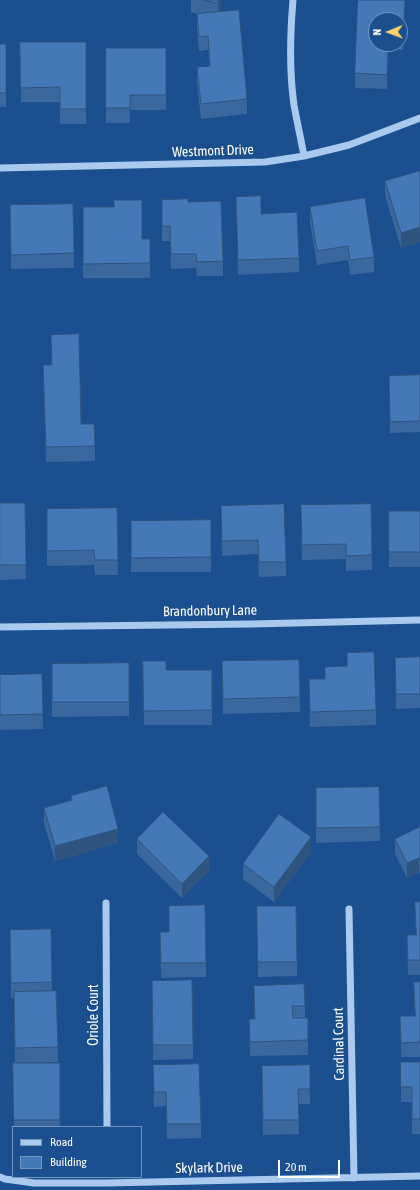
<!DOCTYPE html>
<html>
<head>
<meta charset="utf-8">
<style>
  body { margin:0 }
  #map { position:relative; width:420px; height:1190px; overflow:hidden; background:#1b4f8f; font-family:"Asap Condensed",sans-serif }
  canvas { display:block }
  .legend { position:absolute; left:12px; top:1126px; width:130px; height:52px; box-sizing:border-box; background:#1b4f8f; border:1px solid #7695bc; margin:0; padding:5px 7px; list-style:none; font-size:12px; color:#fff }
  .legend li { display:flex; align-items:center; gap:8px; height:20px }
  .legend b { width:20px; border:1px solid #7695bc }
  .north { position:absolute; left:368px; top:12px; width:40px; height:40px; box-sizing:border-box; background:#1b4f8f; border:1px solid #7695bc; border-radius:50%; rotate:269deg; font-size:11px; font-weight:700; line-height:16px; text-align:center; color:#fff }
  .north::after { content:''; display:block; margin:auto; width:14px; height:18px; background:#ffd166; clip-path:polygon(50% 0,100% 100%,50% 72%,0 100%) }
  .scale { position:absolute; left:278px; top:1160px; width:62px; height:18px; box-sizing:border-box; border:2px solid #fff; border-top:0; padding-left:5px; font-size:12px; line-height:14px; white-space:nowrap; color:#fff; -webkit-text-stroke:3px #1b4f8f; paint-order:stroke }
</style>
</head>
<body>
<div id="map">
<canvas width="420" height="1190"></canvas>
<ul class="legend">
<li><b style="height:5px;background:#a9c9ee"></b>Road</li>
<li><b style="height:11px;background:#4478b7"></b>Building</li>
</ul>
<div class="north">N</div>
<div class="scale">20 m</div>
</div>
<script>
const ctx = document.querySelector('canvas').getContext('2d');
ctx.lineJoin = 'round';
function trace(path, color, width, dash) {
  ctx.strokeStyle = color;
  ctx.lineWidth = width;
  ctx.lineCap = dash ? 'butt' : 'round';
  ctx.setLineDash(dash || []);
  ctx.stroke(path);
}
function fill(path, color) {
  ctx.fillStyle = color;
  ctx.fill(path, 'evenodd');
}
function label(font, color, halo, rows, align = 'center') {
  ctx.font = font + ' "Asap Condensed",sans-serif';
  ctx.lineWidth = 3;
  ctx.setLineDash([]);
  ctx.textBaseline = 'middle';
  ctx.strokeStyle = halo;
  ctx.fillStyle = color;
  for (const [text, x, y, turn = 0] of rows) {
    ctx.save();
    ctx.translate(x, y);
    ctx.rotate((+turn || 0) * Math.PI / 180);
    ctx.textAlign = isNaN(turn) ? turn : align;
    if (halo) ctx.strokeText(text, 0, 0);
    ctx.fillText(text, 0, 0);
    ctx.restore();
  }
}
const minor = new Path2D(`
  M 293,0 C 290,35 289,70 294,105 C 297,122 301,139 304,156
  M 0,168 L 265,162 L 304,156 L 349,145 L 420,118
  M 0,627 L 252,624 L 420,620
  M 106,903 L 107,1127
  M 349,909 L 354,1178
  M 0,1177 L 5,1179 L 34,1183 L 107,1183 L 420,1176`);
const wall = new Path2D(`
  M 191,0 L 222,0 L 219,12 L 247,99 L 247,114 L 201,119 L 197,82 L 197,67 L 209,66 L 208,50 L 199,51 L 197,29 L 197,14 L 198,14 L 191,12 Z
  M 358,0 L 405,0 L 403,50 L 389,49 L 387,89 L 355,88 L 355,73 ZM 376,20 L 400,20 L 400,44 L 376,44 Z
  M 20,42 L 86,42 L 86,124 L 60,124 L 60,102 L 21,102 Z
  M 0,44 L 6,44 L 6,107 L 0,107 Z
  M 106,48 L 166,48 L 166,110 L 130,110 L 130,123 L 106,123 Z
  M 420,171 L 420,242 L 401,248 L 385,196 L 385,181 Z
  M 236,197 L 261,214 L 299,258 L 299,272 L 238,275 Z
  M 162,200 L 188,202 L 223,261 L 223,276 L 197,276 L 196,268 L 171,269 L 170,241 L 162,241 Z
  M 10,205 L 74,253 L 74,268 L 11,269 Z
  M 83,207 L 142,239 L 150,239 L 150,278 L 83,278 Z
  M 310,207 L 374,257 L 374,272 L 350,275 L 348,260 L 317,265 L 310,222 Z
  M 51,335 L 81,424 L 95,446 L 95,461 L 46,462 L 43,365 L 51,365 Z
  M 420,375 L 420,432 L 390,433 L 389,376 Z
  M 0,503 L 25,503 L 26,579 L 0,580 Z
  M 371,504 L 372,570 L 346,571 L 346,559 L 302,560 L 301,505 Z
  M 221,506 L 286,562 L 286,576 L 259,577 L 258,554 L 222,556 Z
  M 117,508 L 118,575 L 95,575 L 94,565 L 47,566 L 47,509 Z
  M 389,511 L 420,511 L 420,567 L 389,567 Z
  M 211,520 L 211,572 L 131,572 L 131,521 Z
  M 420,657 L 420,708 L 396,709 L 395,658 Z
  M 299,660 L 300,712 L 223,714 L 222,661 Z
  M 143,661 L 166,670 L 212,670 L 212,725 L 144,725 Z
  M 129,663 L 129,716 L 52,717 L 52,664 Z
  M 42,674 L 43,729 L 0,730 L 0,675 Z
  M 309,679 L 376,710 L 376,725 L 310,727 Z
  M 379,787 L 380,841 L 316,843 L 316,788 Z
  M 71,796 L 118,843 L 55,861 L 44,823 L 44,808 L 71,801 Z
  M 420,827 L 420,875 L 419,872 L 407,878 L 395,854 L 395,839 Z
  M 137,839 L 209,871 L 182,898 L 137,854 Z
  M 311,852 L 274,902 L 243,879 L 243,864 Z
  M 420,902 L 420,975 L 408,975 L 407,935 L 416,935 Z
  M 257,921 L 297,962 L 297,976 L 258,977 Z
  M 10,930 L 52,982 L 52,991 L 58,1047 L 58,1062 L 15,1063 L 14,998 L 11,998 Z
  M 160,932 L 206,963 L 206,977 L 161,978 Z
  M 414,982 L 420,982 L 420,1057 L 401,1057 L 400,1016 L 415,1016 Z
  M 254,986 L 305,1006 L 305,1018 L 308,1040 L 308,1055 L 250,1056 L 249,1019 L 254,1019 Z
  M 152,995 L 193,1045 L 193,1059 L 153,1060 Z
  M 401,1062 L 420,1062 L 420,1134 L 412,1134 L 412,1102 L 401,1102 Z
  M 13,1063 L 60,1063 L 60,1127 L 14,1127 Z
  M 153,1065 L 201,1124 L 201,1138 L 167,1139 L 166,1106 L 154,1107 Z
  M 310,1065 L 310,1104 L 298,1104 L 299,1134 L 263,1135 L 262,1066 Z`);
const shadedWall = new Path2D(`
  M 218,0 L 222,0 L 218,18 Z
  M 405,0 L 405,9 L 403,50 L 403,35 Z
  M 388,44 L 389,44 L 387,89 L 387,75 Z
  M 420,227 L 420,242 L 401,248 L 401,233 Z
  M 118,829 L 118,843 L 55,861 L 55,846 Z
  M 311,837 L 311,852 L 274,902 L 274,887 Z
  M 209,856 L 209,871 L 182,898 L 182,884 Z
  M 419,858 L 419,872 L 407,878 L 407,863 Z`);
const building = new Path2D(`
  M 203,0 L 218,0 L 218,3 Z
  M 358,0 L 405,0 L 403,35 L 400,35 L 400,20 L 376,20 L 376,44 L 388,44 L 387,75 L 355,73 Z
  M 239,10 L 247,99 L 201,104 L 197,67 L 210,66 L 208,36 L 199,37 L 197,14 Z
  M 20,42 L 86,42 L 86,109 L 60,109 L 60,87 L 21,88 Z
  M 0,44 L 6,44 L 6,93 L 0,93 Z
  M 106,48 L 166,48 L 166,95 L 130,95 L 130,108 L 106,108 Z
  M 420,171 L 420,227 L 401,233 L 385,181 Z
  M 261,196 L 261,214 L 297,212 L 299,258 L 238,260 L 236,197 Z
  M 365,198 L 374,257 L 350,260 L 348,246 L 317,251 L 310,207 Z
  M 188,199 L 188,202 L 221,201 L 223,261 L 197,262 L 196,254 L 171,254 L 170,226 L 162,226 L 162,200 Z
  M 114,200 L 142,200 L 142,239 L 150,239 L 150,263 L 83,264 L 83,207 L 114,207 Z
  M 73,204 L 74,253 L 11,255 L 10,205 Z
  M 79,334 L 81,424 L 94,424 L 95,446 L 46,447 L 43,365 L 52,365 L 51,335 Z
  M 420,375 L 420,421 L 390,422 L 389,376 Z
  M 0,503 L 25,503 L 26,565 L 0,565 Z
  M 284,504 L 286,562 L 259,562 L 258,540 L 222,541 L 221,506 Z
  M 371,504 L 372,555 L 346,556 L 346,544 L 302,545 L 301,505 Z
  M 117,508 L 118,560 L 95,560 L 94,550 L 47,551 L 47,509 Z
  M 389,511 L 420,511 L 420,552 L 389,552 Z
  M 211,520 L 211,557 L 131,558 L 131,521 Z
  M 374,652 L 376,710 L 310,712 L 309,679 L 325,679 L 325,667 L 347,666 L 347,653 Z
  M 420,657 L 420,694 L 396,694 L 395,658 Z
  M 299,660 L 300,697 L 223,699 L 222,661 Z
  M 143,661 L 166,661 L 166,670 L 212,670 L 212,710 L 144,711 Z
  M 129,663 L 129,702 L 52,702 L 52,664 Z
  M 42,674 L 43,714 L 0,715 L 0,675 Z
  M 107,786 L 118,829 L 55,846 L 44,808 L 72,800 L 71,796 Z
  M 379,787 L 380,827 L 316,828 L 316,788 Z
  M 163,812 L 209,856 L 182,884 L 137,839 Z
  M 279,814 L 311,837 L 274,887 L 243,864 Z
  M 420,827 L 420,860 L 419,858 L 407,863 L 395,839 Z
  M 415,902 L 420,902 L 420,960 L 408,960 L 407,935 L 416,935 Z
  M 205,905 L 206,963 L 161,963 L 160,932 L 169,932 L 169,906 Z
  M 257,906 L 296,906 L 297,962 L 258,962 Z
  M 51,929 L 52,982 L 11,983 L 10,930 Z
  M 192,980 L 193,1045 L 153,1045 L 152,981 Z
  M 414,982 L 420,982 L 420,1042 L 401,1043 L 400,1016 L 415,1016 Z
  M 304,984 L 305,1006 L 292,1006 L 293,1018 L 308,1018 L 308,1040 L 250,1042 L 249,1019 L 255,1019 L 254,986 Z
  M 56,991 L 58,1047 L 15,1048 L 14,992 Z
  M 401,1062 L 420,1062 L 420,1119 L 412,1119 L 412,1087 L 401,1087 Z
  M 13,1063 L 60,1063 L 60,1120 L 14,1120 Z
  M 199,1064 L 201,1124 L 167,1124 L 166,1092 L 154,1092 L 153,1065 Z
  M 310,1065 L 310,1089 L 298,1089 L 299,1120 L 263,1120 L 262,1066 Z`);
const streetNames = [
  ["Westmont Drive",213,151,-2],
  ["Brandonbury Lane",210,611,-1],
  ["Oriole Court",94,1015,-90],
  ["Cardinal Court",339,1044,-91],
  ["Skylark Drive",209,1168,-1]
];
trace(minor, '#a9c9ee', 7);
fill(wall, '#3a679d');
fill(shadedWall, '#305480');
fill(building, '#4478b7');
trace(building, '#305480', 1);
label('14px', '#fff', '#1b4f8f', streetNames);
</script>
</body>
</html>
